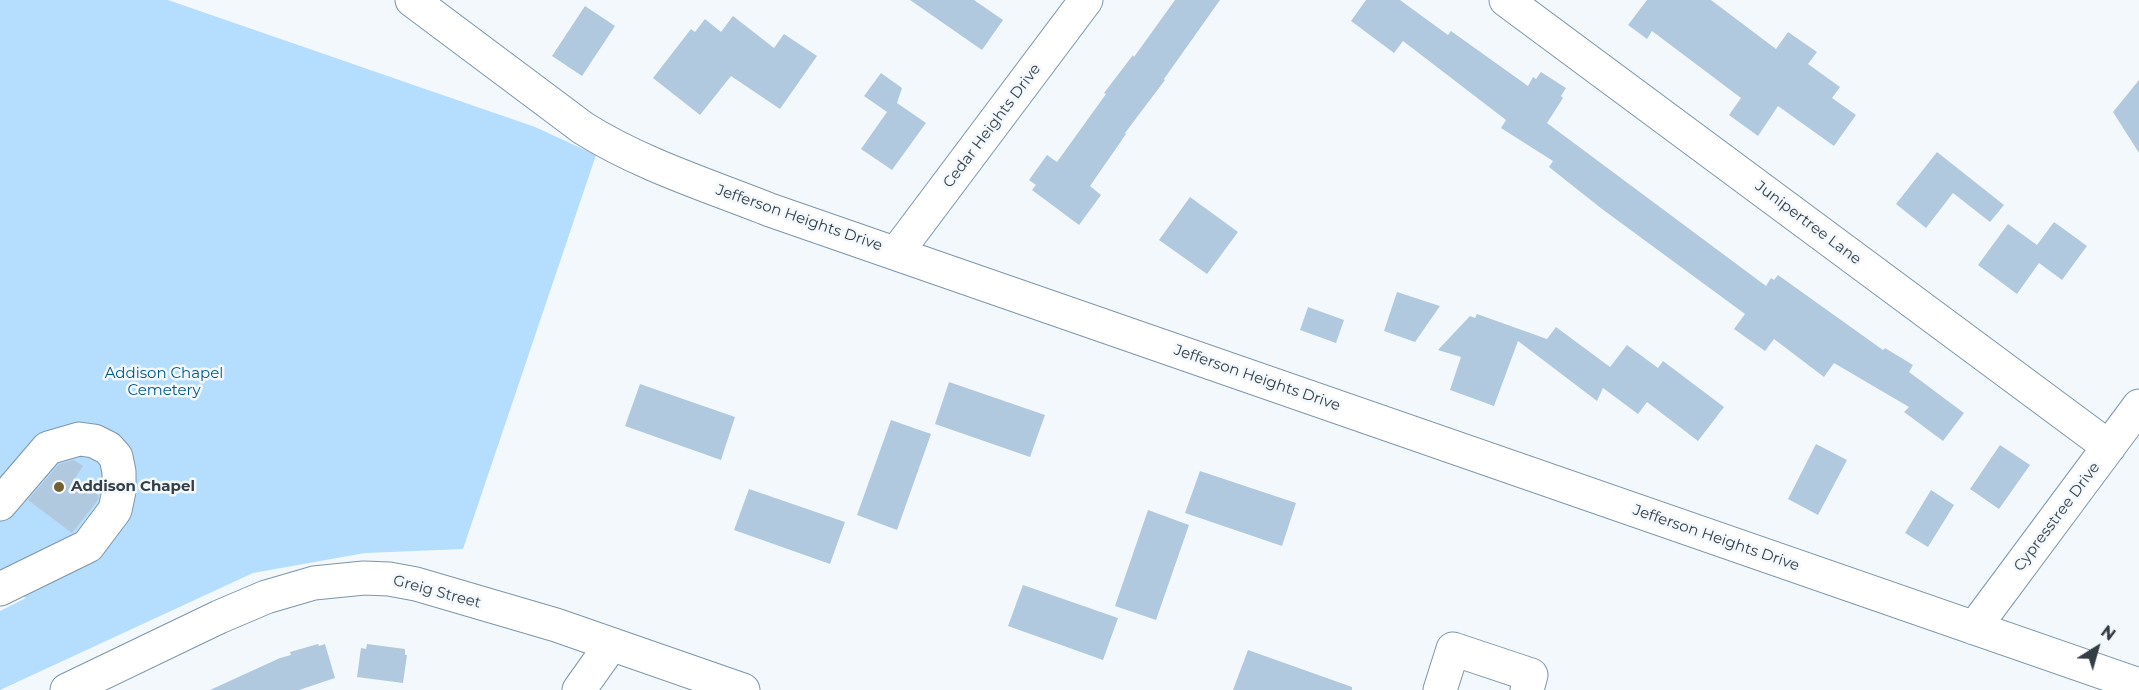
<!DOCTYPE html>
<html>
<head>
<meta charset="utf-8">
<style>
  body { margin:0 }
  #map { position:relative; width:2139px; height:690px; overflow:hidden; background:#f3f8fc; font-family:Montserrat,sans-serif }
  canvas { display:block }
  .north { position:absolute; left:2067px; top:618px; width:60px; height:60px; -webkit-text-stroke:4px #f3f8fc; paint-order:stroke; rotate:37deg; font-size:16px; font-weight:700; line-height:24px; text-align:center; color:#343e46 }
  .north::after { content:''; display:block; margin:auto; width:21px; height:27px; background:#343e46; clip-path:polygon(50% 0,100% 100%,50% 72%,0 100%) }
</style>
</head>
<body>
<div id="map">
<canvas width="2139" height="690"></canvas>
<div class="north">N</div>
</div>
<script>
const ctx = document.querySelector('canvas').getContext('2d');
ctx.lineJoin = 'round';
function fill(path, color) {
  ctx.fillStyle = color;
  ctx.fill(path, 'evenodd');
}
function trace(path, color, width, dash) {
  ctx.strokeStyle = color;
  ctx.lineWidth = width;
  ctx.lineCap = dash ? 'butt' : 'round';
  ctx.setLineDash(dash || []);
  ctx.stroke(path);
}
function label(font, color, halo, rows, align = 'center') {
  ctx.font = font + ' Montserrat,sans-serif';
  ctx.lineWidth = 5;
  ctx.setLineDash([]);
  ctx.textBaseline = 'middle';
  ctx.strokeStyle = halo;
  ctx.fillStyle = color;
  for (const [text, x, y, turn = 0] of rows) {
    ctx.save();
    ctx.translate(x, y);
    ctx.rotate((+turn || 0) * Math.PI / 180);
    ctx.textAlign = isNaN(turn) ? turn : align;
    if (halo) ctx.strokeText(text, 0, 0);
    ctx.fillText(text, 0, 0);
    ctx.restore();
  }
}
const green = new Path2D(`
  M 0,0 L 168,0 L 535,127 L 596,155 L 463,549 L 365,553 L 253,573 L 0,690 L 0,611 L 26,598 L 0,580 Z`);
const building = new Path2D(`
  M 910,0 L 974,0 L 1003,20 L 982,50 Z
  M 1175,0 L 1220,0 L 1164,79 L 1165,80 L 1125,133 L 1126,134 L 1090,186 L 1101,195 L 1079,225 L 1032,190 L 1036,185 L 1029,180 L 1047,155 L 1057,162 L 1106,94 L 1104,93 L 1133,55 L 1134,57 Z
  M 1366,0 L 1400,0 L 1448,35 L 1451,31 L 1528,86 L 1533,77 L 1536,79 L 1541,72 L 1566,88 L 1561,96 L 1563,98 L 1547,123 L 1766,286 L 1771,278 L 1774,280 L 1778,275 L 1883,350 L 1885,348 L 1913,365 L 1909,372 L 1964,413 L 1943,441 L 1904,412 L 1909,407 L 1834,363 L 1824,377 L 1774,339 L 1765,351 L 1734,329 L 1745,314 L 1602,209 L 1549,167 L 1553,161 L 1501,128 L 1506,120 L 1403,41 L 1394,53 L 1351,21 Z
  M 1647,0 L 1711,0 L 1776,49 L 1788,32 L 1817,52 L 1808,64 L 1840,87 L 1832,98 L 1856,115 L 1834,146 L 1778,106 L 1758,136 L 1729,115 L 1741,98 L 1652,31 L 1647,39 L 1628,25 Z
  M 585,6 L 615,26 L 582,76 L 552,56 Z
  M 733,16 L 774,48 L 784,34 L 817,56 L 780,109 L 731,76 L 700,115 L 653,78 L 691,29 L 695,32 L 705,19 L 721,32 Z
  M 881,73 L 902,88 L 897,103 L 926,123 L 892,170 L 861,149 L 887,112 L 864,96 Z
  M 2139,80 L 2139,153 L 2113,112 Z
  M 1937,152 L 2004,205 L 1990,222 L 1953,193 L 1926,228 L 1896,204 Z
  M 1190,197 L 1238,232 L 1207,274 L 1159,240 Z
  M 2054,222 L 2087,246 L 2062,280 L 2039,263 L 2017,294 L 1978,265 L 2008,224 L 2037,245 Z
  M 1397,292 L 1440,306 L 1415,342 L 1384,331 Z
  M 1308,307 L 1344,320 L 1336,343 L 1300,330 Z
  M 1477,314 L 1547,339 L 1556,327 L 1610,367 L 1627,345 L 1658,368 L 1663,361 L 1724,407 L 1698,441 L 1647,402 L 1638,414 L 1603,388 L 1597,401 L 1518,341 L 1494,406 L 1450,390 L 1461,357 L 1438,350 L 1470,316 L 1475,318 Z
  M 949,382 L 1045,415 L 1030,457 L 935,424 Z
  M 640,384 L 735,417 L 721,460 L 625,426 Z
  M 891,420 L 931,434 L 897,530 L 857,515 Z
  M 1816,444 L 1847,460 L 1818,515 L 1788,499 Z
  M 2000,445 L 2030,465 L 1999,509 L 1970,489 Z
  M 74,460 L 83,466 L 75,478 L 99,496 L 98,500 L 72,533 L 28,500 L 59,464 Z
  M 1200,471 L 1296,503 L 1282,546 L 1185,513 Z
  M 749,489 L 845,522 L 830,564 L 734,530 Z
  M 1931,490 L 1954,505 L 1928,547 L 1905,533 Z
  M 1148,510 L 1189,525 L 1156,620 L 1115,606 Z
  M 1023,585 L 1118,618 L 1103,660 L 1008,626 Z
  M 318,644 L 319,646 L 325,644 L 335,678 L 299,690 L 210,690 L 280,658 L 291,655 L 290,652 Z
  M 367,644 L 405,649 L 405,655 L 407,655 L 403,683 L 357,677 L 361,648 L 366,649 Z
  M 1248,650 L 1352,687 L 1352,690 L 1233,690 Z`);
const minor = new Path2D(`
  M 412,0 L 583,128 C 640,164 707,185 770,210 L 2139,685
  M 1506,0 L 2109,447
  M 897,252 L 1086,0
  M 0,504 L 48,448 L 79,439 L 94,441 L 108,448 L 116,457 L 119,472 L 119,491 L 115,510 L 88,546 L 0,589
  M 1974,628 L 2139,406
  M 67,690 L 219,617 L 266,597 L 314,583 L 364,578 L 389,579 L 416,584 L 556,625 L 743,690
  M 579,690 L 611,645
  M 1440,690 L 1453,649 L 1531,675 L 1527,690`);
const markers = [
  [59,487,6,"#70612f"]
];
const streetNames = [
  ["Cedar Heights Drive",992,126,-53],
  ["Jefferson Heights Drive",799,218,19],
  ["Junipertree Lane",1808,223,37],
  ["Jefferson Heights Drive",1257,378,19],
  ["Cypresstree Drive",2057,517,-53],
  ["Jefferson Heights Drive",1716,538,19],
  ["Greig Street",437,592,15]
];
const parkNames = [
  ["Addison Chapel",164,374],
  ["Cemetery",164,391]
];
const poiNames = [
  ["Addison Chapel",71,487]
];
fill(green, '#b4ddfe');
fill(building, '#b0c9de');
trace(minor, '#7d95a9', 35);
trace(minor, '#fff', 33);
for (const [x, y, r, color] of markers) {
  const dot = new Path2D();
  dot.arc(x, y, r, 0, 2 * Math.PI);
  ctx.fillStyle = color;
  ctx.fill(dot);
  trace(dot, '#f3f8fc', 2);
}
label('15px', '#343e46', '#f3f8fc', streetNames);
label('15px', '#00598d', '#f3f8fc', parkNames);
label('bold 15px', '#343e46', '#f3f8fc', poiNames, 'left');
</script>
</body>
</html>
